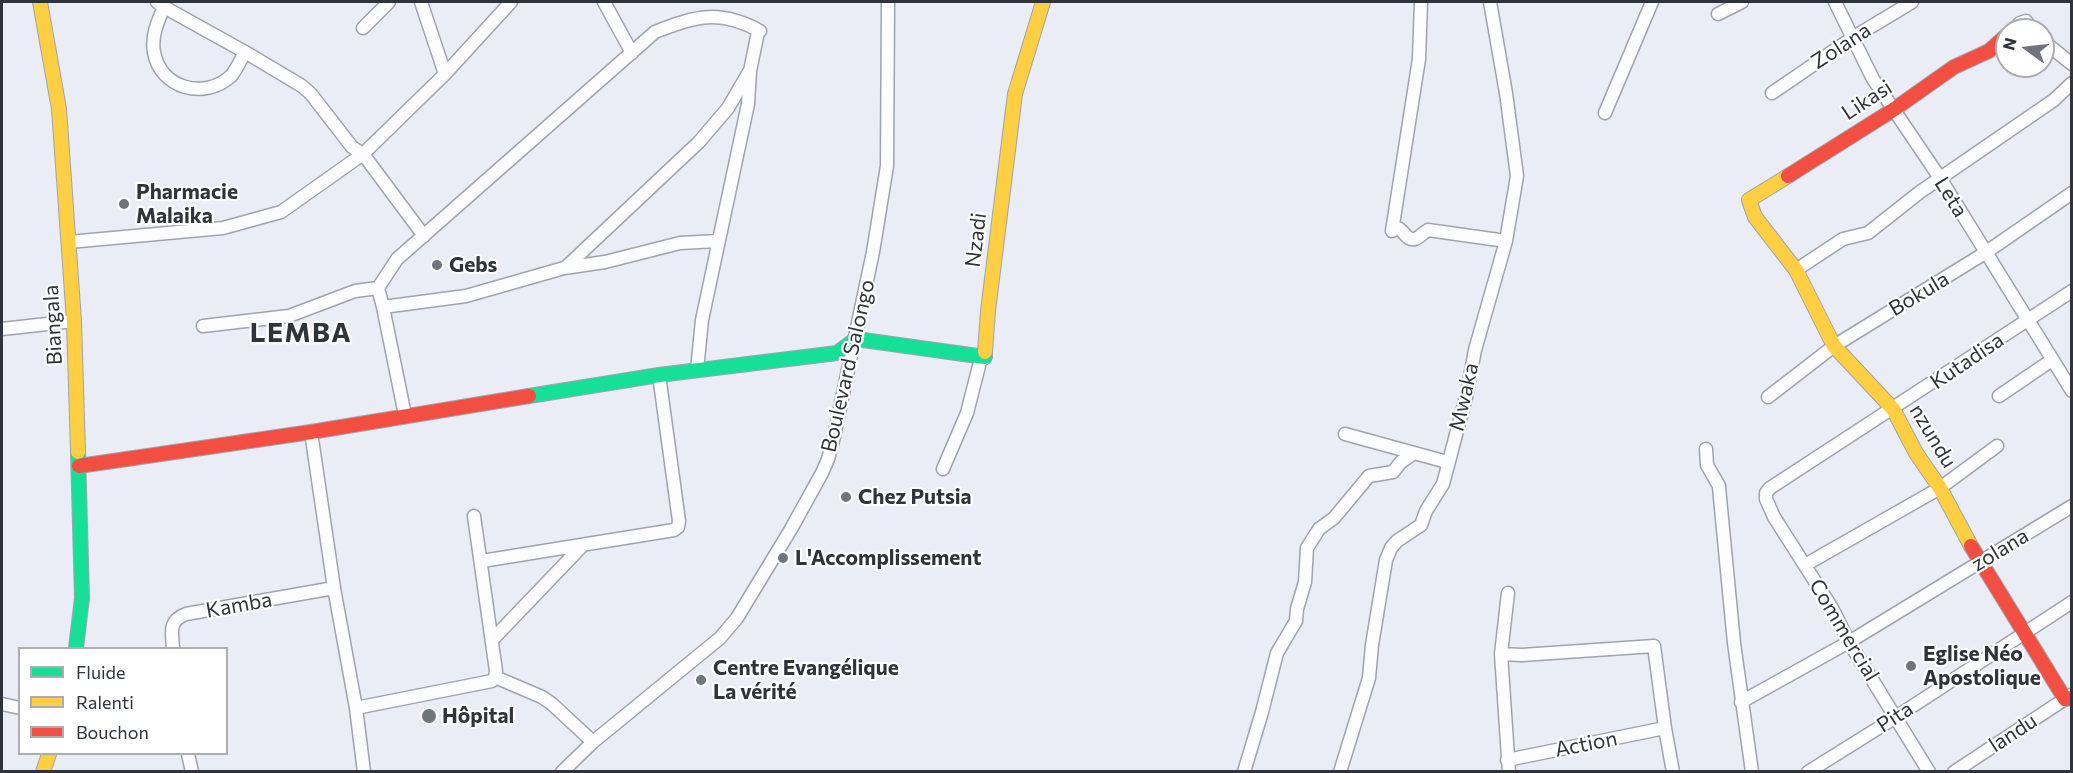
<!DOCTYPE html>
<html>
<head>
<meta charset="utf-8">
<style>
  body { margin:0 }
  #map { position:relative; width:2073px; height:773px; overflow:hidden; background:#eaedf6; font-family:Commissioner,sans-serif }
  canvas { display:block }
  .frame { position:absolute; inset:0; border:3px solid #2f333b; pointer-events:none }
  .legend { position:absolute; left:18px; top:647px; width:210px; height:108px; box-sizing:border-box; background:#fff; border:2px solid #acadb1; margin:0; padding:8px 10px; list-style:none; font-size:18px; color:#2f333b }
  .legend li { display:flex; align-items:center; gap:12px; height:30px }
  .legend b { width:30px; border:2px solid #acadb1 }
  .north { position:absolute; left:1995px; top:18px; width:60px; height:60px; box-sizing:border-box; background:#fff; border:2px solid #acadb1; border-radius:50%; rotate:285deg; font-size:16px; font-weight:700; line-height:24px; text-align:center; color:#2f333b }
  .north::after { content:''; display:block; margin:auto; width:21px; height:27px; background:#70747c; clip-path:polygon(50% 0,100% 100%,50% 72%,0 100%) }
</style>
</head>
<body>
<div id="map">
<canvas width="2073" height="773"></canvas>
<div class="frame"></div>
<ul class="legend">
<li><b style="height:8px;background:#16e098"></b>Fluide</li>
<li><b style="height:8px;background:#ffcf43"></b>Ralenti</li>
<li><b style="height:8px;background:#f24e42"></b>Bouchon</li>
</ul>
<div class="north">N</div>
</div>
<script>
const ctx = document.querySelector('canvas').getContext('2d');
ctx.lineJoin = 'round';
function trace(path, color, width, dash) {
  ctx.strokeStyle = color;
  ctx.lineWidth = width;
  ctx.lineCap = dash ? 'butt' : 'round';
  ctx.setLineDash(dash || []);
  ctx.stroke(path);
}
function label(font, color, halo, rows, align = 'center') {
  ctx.font = font + ' Commissioner,sans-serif';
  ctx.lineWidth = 4.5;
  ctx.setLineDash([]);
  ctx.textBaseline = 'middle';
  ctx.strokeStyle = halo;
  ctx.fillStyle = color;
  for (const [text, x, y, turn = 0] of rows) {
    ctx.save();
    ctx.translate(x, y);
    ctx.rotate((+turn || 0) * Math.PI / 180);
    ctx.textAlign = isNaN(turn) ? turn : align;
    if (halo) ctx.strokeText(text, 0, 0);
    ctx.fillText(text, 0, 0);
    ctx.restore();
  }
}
const street = new Path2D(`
  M 157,2 L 164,7 L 245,52 L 302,86 L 311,94 L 352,147 L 363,154 L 424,236
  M 421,2 L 445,74
  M 604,2 L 632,53
  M 1421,2 L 1419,59 L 1392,231 L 1398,228 C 1404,231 1407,241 1415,239 C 1419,238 1424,232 1428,230 L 1506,241
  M 1835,2 L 1873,79 L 1940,178 L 2072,391
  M 164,7 C 158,21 151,36 154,52 C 160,89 205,100 231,76 C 237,69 241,59 245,52
  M 1718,14 L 1742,2
  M 363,28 L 389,2
  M 2013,30 L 2020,23 L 2026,21 L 2033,30
  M 2043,41 L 2072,64
  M 1772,93 L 1854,37 L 1912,2
  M 1605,113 L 1652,2
  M 69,242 L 223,228 L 281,212 L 363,154 L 445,74 L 511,2
  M 565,268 L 699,142 L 728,108 L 749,72
  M 1796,270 L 1843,239 L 1868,233 L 1920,192 L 2054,100 L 2072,83
  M 378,288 L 397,259 L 655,32 C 696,16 719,9 760,31 L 758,32 L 750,71 L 748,104 L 702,320 L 697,370
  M 383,307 L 405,415
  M 203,326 L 289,316 L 355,291 L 378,288 L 383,307 L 466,296 L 564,268 L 605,262 L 680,243 L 718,241
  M 2,329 L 74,321
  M 1999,396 L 2052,360
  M 1768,397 L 1834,346 L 1985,253 L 2072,193
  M 311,432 L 334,588 L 356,708 L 364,772
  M 1345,434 L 1447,462
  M 1706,449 L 1707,465 L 1719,486 L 1720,498 L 1734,643 L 1752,772
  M 943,469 L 967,413 L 980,362 L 985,357
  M 482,561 L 674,530 L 678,527 L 679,521 L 659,375
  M 1805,565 L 1940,488 L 1997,446
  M 1508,593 L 1501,654 L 1509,772
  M 492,640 L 583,545
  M 173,648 C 172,632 168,621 186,614 L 334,588
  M 1501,654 L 1522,655 L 1654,646 L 1665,728 L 1673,772
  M 495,677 L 542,697 L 552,704 L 593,742
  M 1741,702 L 1849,642 L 2072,506
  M 2,704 L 20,708
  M 356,708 L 492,681 L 495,677 L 496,671 L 474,516
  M 188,754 L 192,772
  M 1507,760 L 1665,728
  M 562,772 L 593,742 L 720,638 L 737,618 L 791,529 L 822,473 L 828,459 L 833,441 L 873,252 L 887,166 L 888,2
  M 1244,772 L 1262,712 L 1277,653 L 1296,621 L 1297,609 L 1305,582 L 1307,548 L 1319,529 L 1334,518 L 1369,476 L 1393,472 L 1401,462 L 1414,453
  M 1340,772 L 1369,678 L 1372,645 L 1386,560 L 1391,548 L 1397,541 L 1421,525 L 1426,511 L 1443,484 L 1467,393 L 1475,350 L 1506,241 L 1517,176 L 1506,93 L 1490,2
  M 1808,772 L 1896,717 L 2072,602
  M 1929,772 L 1849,642 L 1832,608 L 1774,517 L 1766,499 L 1766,493 L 1770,488 L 2072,291
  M 1954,772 L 2071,695`);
const fast = new Path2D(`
  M 529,396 L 659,375 L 837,353 L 856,339 L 985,357 L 985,352
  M 76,648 L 82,598 L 78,452`);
const slow = new Path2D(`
  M 40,2 L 59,109 L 74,321 L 78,452
  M 1788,176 L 1749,200 L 1755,217 L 1796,270 L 1834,346 L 1893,409 L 1916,453 L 1940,488 L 1971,546
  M 985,352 L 988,311 L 1015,94 L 1043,2
  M 43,772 L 49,754`);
const jam = new Path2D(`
  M 1788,176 L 1893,110 L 1954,67 L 1989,51 L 2007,35
  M 79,466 L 311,432 L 529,396
  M 1971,546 L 2065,699 L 2072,698`);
const markers = [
  [124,204,6,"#70747c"],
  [437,265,6,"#70747c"],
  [846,497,6,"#70747c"],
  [783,558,6,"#70747c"],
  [1911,666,6,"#70747c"],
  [701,680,6,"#70747c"],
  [429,716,8,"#70747c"]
];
const streetNames = [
  ["Zolana",1841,46,-33],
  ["Likasi",1867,100,-33],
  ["Leta",1951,197,58],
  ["Nzadi",976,240,-83],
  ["Bokula",1919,294,-31],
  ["Biangala",53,325,-93],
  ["Kutadisa",1967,361,-34],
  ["Boulevard Salongo",848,366,-77],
  ["Mwaka",1464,397,-77],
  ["nzundu",1933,436,59],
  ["zolana",2000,550,-31],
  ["Kamba",239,605,-10],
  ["Commercial",1844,630,59],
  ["Pita",1895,717,-33],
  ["landu",2013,733,-33],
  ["Action",1586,744,-11]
];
const poiNames = [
  ["Pharmacie",136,192],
  ["Malaika",136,216],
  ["Gebs",449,265],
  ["Chez Putsia",858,497],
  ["L'Accomplissement",795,558],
  ["Eglise Néo",1923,654],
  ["Apostolique",1923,678],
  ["Centre Evangélique",713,668],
  ["La vérité",713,692],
  ["Hôpital",442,716]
];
const districtNames = [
  ["LEMBA",301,333]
];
trace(street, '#a0a3ab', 15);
trace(fast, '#a0a3ab', 16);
trace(slow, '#a0a3ab', 16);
trace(jam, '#a0a3ab', 16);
trace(street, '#fcfcfe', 12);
trace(fast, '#16e098', 14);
trace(slow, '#ffcf43', 14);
trace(jam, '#f24e42', 14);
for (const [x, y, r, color] of markers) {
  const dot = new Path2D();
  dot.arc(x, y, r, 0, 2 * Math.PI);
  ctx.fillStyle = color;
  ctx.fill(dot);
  trace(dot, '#fff', 2);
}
label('21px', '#2f333b', '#fff', streetNames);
label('bold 21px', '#2f333b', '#fff', poiNames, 'left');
ctx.letterSpacing = '1.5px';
label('bold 27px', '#2f333b', '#fff', districtNames);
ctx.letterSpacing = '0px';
</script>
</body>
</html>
